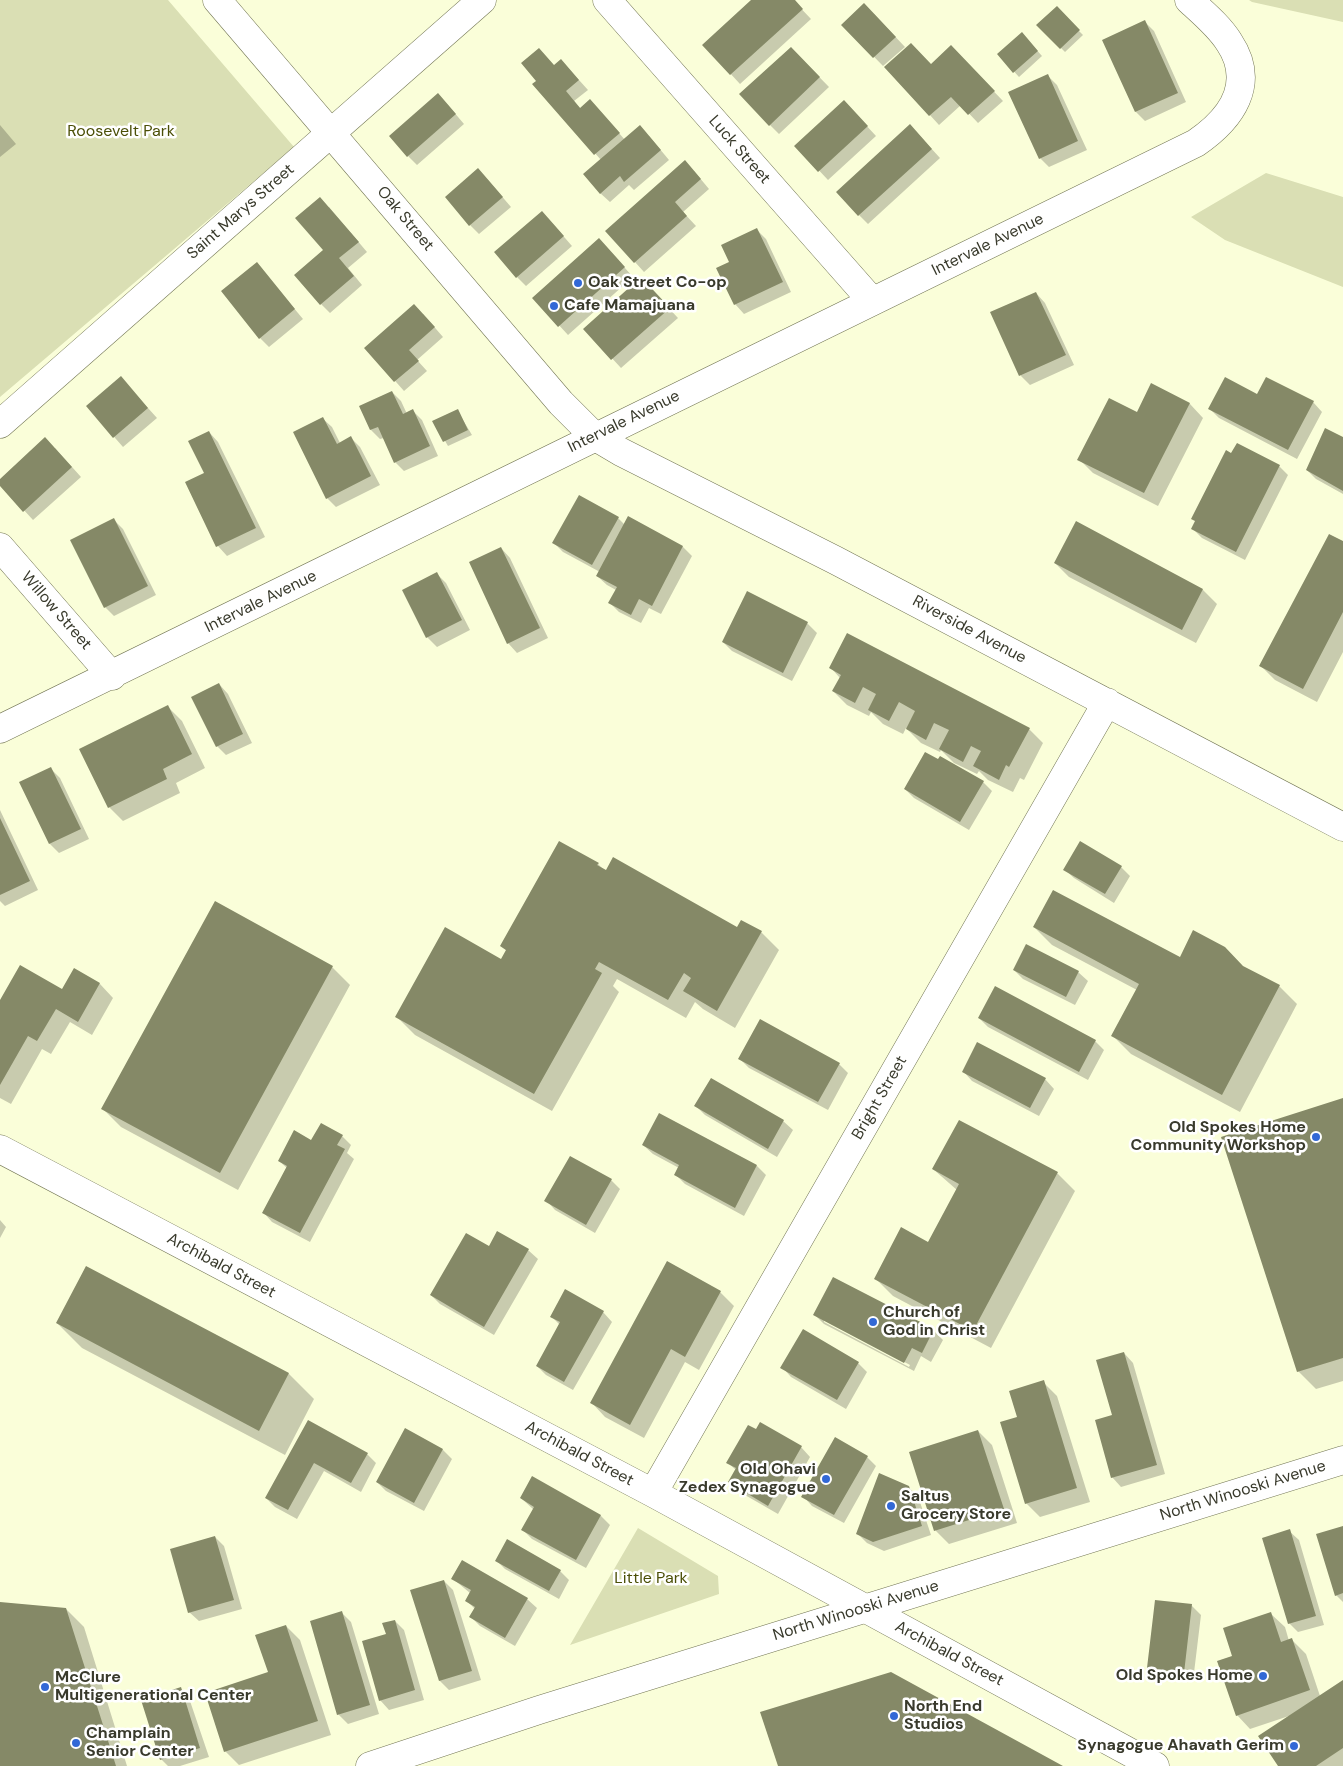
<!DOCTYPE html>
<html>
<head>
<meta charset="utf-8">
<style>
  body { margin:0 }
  canvas { display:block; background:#fafed9 }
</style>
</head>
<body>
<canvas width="1343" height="1766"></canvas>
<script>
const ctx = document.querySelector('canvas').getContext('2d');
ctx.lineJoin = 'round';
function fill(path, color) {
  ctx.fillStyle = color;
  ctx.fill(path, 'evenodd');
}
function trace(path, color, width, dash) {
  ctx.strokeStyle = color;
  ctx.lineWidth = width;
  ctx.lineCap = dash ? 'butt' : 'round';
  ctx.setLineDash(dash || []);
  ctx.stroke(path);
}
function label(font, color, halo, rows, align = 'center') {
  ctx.font = font + ' "DM Sans",sans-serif';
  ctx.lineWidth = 5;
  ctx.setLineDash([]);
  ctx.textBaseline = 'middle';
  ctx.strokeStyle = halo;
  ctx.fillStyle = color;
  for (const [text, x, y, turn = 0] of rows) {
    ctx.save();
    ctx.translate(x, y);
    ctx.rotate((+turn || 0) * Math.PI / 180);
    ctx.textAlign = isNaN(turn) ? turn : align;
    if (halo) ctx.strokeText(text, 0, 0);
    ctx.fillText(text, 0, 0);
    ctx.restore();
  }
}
const green = new Path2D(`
  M 0,0 L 168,0 L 294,147 L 0,397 Z
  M 1249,0 L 1343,0 L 1343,22 L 1252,2 Z
  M 1266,173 L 1343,197 L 1343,287 L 1225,240 L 1191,217 Z
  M 638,1528 L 718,1576 L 719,1594 L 570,1645 Z`);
const shadow = new Path2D(`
  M 753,0 L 793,0 L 811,19 L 740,84 L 704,45 Z
  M 1056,8 L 1083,35 L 1065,52 L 1038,25 Z
  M 874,14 L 905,47 L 883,66 L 843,25 Z
  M 1145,22 L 1154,31 L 1186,102 L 1145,121 L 1136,112 Z
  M 1026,38 L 1042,56 L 1019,77 L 998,54 Z
  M 791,48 L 829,87 L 779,134 L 770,125 Z
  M 960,56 L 1003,101 L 978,123 L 961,105 L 939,125 L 886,67 L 931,65 Z
  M 561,60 L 588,90 L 574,101 L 581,109 L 599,110 L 625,140 L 649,136 L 669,160 L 634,190 L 629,185 L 610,202 L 600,193 L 601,160 L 534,84 Z
  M 1047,75 L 1057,85 L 1087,150 L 1049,167 L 1040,158 Z
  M 447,104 L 464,124 L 417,165 L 408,156 Z
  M 853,111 L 876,136 L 828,180 L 796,146 Z
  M 0,125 L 16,144 L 0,157 Z
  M 919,135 L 940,158 L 868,224 L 859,215 Z
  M 694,171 L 709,189 L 683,212 L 696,226 L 644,272 L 607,231 Z
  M 487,179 L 511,207 L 479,234 L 470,225 Z
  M 329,207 L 367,252 L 348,268 L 362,285 L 330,313 L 321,304 Z
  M 551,222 L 572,246 L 526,286 L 517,277 Z
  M 757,230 L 766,239 L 791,292 L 744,314 L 735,304 L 731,262 Z
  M 608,249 L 633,277 L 568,335 L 534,298 Z
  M 257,264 L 303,319 L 269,347 L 260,338 Z
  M 650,288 L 678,318 L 621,368 L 585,329 Z
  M 1036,293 L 1045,303 L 1074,365 L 1030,385 L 1021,376 L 992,313 Z
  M 423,314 L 443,337 L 417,360 L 427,371 L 404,391 L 366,348 Z
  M 121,378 L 157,418 L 123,447 L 87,406 Z
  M 1152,385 L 1190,404 L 1203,418 L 1158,506 L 1093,473 L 1079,459 L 1137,414 Z
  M 392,392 L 401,401 L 407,414 L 413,411 L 422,420 L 438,456 L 404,471 L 395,462 L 384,438 L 380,439 L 371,430 L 360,407 Z
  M 1258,395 L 1313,402 L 1322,412 L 1297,459 L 1219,418 L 1210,409 Z
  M 457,410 L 472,435 L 448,446 L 434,422 Z
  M 322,418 L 332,427 L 340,443 L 351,438 L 360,447 L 380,485 L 336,507 L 327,498 Z
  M 209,432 L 218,442 L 265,537 L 227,556 L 218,546 L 187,483 L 206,474 Z
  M 1343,439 L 1343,494 L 1316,479 L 1307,470 Z
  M 55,448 L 81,477 L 33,520 L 0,484 L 0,480 Z
  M 1279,466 L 1288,475 L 1245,560 L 1202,538 L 1193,529 Z
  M 618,518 L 625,525 L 629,518 L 683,547 L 692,556 L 661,614 L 649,608 L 641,623 L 619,612 L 610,603 L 616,590 L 607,585 L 597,576 L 600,572 L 563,552 L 554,543 Z
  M 114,520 L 123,529 L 156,595 L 114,616 L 105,607 Z
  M 1076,523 L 1203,590 L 1217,604 L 1196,643 L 1069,577 L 1055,563 Z
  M 1343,542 L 1343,652 L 1317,702 L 1275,680 L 1261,666 Z
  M 501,548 L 510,558 L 548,638 L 517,653 L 508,643 Z
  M 437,574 L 446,583 L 470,630 L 437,647 L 427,637 L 404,590 Z
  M 748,593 L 807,623 L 817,633 L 792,681 L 732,651 L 723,642 Z
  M 831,668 L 1029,729 L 1043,743 L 1024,780 L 1020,778 L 1013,792 L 988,780 L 979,771 L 977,774 L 954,763 L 941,750 L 940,752 L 921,743 L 906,728 L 903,734 L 883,724 L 871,712 L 869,716 L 847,705 L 833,691 L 840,678 Z
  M 219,684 L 228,694 L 252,743 L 226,755 L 217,746 Z
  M 168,707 L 182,721 L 205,768 L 176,783 L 180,793 L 123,821 L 109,807 Z
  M 51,769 L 60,778 L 89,839 L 59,853 L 50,844 L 21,783 Z
  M 983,782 L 992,791 L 969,830 L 914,798 L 905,789 Z
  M 0,810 L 38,890 L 5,906 L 0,901 Z
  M 560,843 L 598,864 L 604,870 L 738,929 L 761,932 L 779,950 L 735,1028 L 703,1009 L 695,1002 L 686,1018 L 617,979 L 613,986 L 619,992 L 552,1111 L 415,1035 L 397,1017 L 501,961 L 507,951 L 501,946 Z
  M 1121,867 L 1130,876 L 1114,903 L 1074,878 L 1064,869 Z
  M 1034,927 L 1181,958 L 1244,968 L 1279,986 L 1297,1004 L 1240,1112 L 1131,1054 L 1113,1036 L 1137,990 L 1052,945 Z
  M 1026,946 L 1078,972 L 1088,981 L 1075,1005 L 1023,979 L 1014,970 Z
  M 332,967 L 350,985 L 238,1190 L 121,1127 L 103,1109 Z
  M 74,970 L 100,984 L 113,998 L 92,1035 L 70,1022 L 51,1054 L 42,1049 L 11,1104 L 0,1098 L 0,1003 L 62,991 Z
  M 979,1018 L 1095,1041 L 1104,1050 L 1088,1080 L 988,1027 Z
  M 740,1059 L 839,1064 L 848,1073 L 828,1110 L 749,1068 Z
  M 963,1071 L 1045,1079 L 1054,1089 L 1039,1116 L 972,1081 Z
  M 711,1079 L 783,1121 L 793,1130 L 777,1157 L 705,1115 L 696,1106 Z
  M 1343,1099 L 1343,1381 L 1316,1389 L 1298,1371 Z
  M 342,1136 L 351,1145 L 347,1153 L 354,1159 L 310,1242 L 272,1222 L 263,1212 L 287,1168 L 279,1161 L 312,1141 Z
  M 643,1145 L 757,1166 L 766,1175 L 744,1216 L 685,1184 L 676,1175 L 679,1168 L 653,1154 Z
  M 933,1169 L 1057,1173 L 1075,1191 L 991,1348 L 893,1296 L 875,1278 L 928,1243 L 957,1190 Z
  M 611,1180 L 620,1189 L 595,1233 L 555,1210 L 546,1200 Z
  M 0,1220 L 6,1227 L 0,1238 Z
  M 489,1248 L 528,1250 L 538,1259 L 494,1335 L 440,1304 L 431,1295 Z
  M 86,1267 L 289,1374 L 314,1399 L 285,1455 L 82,1348 L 57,1323 Z
  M 834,1278 L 933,1330 L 943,1340 L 931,1362 L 921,1356 L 914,1371 L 824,1324 L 814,1314 ZM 824,1319 L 910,1365 L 909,1367 L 824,1322 Z
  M 720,1292 L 734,1306 L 699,1370 L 685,1362 L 644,1438 L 605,1417 L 592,1403 Z
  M 603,1312 L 612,1322 L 573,1390 L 546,1375 L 537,1366 L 560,1325 L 551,1316 Z
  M 803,1331 L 858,1363 L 867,1372 L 846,1409 L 791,1377 L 782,1367 Z
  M 1124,1353 L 1133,1363 L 1165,1474 L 1121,1487 L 1112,1477 L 1114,1416 Z
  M 1043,1382 L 1057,1396 L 1090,1502 L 1040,1517 L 1026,1503 Z
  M 308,1421 L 367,1454 L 376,1463 L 361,1492 L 324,1471 L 297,1519 L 275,1507 L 266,1498 Z
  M 761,1424 L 801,1447 L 810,1457 L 778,1514 L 738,1491 L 729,1482 L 736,1470 L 728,1463 Z
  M 405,1430 L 443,1450 L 452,1459 L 424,1511 L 386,1491 L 377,1482 Z
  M 978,1431 L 992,1445 L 1017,1523 L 949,1544 L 936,1531 L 910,1453 Z
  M 867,1457 L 876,1466 L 844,1523 L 812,1506 L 803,1496 Z
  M 532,1478 L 601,1516 L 610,1525 L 586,1568 L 532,1539 L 523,1530 L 534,1510 L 521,1498 Z
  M 908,1487 L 918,1496 L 931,1535 L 884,1551 L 867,1543 L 858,1534 Z
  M 1343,1527 L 1343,1602 L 1336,1595 Z
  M 1289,1531 L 1299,1540 L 1324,1625 L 1298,1632 L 1289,1623 Z
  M 215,1537 L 224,1546 L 242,1609 L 199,1621 L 189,1612 Z
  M 496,1560 L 560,1571 L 569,1580 L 559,1599 L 505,1569 Z
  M 462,1561 L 527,1599 L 537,1608 L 515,1646 L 480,1626 L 471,1617 L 475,1609 L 466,1600 L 470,1593 L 452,1578 Z
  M 444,1581 L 453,1590 L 481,1680 L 449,1690 L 440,1681 Z
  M 0,1603 L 66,1609 L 84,1627 L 127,1766 L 0,1766 Z
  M 1191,1605 L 1201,1615 L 1193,1681 L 1157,1677 L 1148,1668 Z
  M 342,1613 L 351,1622 L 379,1714 L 348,1724 L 338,1714 Z
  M 1271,1614 L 1285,1627 L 1289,1641 L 1292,1640 L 1306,1654 L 1320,1696 L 1343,1682 L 1343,1766 L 1279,1766 L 1289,1716 L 1250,1729 L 1237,1715 L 1234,1656 Z
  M 395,1621 L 404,1630 L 424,1700 L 389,1710 L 380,1700 Z
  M 286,1626 L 300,1640 L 331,1735 L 239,1765 L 225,1751 L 269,1673 Z
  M 180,1688 L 189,1698 L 209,1757 L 180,1766 L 168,1766 L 162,1760 L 142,1701 Z`);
const building = new Path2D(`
  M 751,0 L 795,0 L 803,9 L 730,75 L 702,45 Z
  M 864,3 L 896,37 L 873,58 L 841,25 Z
  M 1057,6 L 1080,30 L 1060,49 L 1036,25 Z
  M 1145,20 L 1178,93 L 1135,112 L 1102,40 Z
  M 1022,32 L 1038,51 L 1013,73 L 997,54 Z
  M 911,43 L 931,64 L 951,45 L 995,91 L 968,115 L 951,97 L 929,116 L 884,67 Z
  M 791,47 L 820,77 L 769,126 L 739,94 Z
  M 539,48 L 554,65 L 561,59 L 579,80 L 566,91 L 580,108 L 590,99 L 620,133 L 594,155 L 532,84 L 536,81 L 521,63 Z
  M 1048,74 L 1078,141 L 1039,159 L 1008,92 Z
  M 438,93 L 456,114 L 407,157 L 389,136 Z
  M 844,100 L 868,126 L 818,172 L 794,146 Z
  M 910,124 L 932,149 L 858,216 L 836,192 Z
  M 640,125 L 661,150 L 624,182 L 620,176 L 600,194 L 583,174 Z
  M 685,160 L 701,179 L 675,202 L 687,216 L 634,263 L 605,231 Z
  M 478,168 L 503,197 L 469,226 L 445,197 Z
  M 320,197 L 359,242 L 339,258 L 354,276 L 320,305 L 294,275 L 323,250 L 295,218 Z
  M 542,211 L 564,236 L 516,278 L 494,252 Z
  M 757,228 L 783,282 L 734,305 L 716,268 L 729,262 L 721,245 Z
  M 599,238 L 625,267 L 558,327 L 532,298 Z
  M 257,262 L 295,309 L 259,339 L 221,291 Z
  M 641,277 L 670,308 L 611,360 L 583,329 Z
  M 1036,292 L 1066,355 L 1019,376 L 990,312 Z
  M 414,304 L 435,327 L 409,350 L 419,361 L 394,382 L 364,348 Z
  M 121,376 L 148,408 L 113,438 L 86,406 Z
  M 1225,377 L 1257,394 L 1266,377 L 1314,401 L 1288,450 L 1208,409 Z
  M 1151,383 L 1190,403 L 1144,493 L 1077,460 L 1109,398 L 1137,412 Z
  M 392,391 L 403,414 L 413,409 L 430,446 L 394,463 L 378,427 L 370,430 L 359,406 Z
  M 458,409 L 468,430 L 443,442 L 432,421 Z
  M 323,417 L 337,444 L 351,436 L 371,476 L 326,499 L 293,432 Z
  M 1325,428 L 1343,437 L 1343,491 L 1306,470 Z
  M 209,431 L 256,528 L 216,547 L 185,482 L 204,473 L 188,441 Z
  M 45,437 L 72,467 L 23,512 L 0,486 L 0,479 Z
  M 1237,443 L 1280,465 L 1236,552 L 1191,529 L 1195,521 L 1191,519 L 1226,450 L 1231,453 Z
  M 579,495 L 619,517 L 592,565 L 552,543 Z
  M 628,516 L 683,546 L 652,606 L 639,599 L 631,615 L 608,603 L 617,587 L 596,576 Z
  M 114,518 L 148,586 L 104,608 L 70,540 Z
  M 1076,521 L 1203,589 L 1182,630 L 1054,563 Z
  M 1329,534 L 1343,541 L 1343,612 L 1303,689 L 1259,666 Z
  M 501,547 L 540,628 L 507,644 L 469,562 Z
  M 437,572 L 462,620 L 426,638 L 402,590 Z
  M 747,591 L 808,622 L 783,673 L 722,642 Z
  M 847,633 L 1030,728 L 1009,767 L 1006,765 L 999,780 L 973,766 L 981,751 L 971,746 L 963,762 L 939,749 L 949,730 L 934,723 L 926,740 L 906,729 L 915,711 L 899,702 L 889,721 L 868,710 L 876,694 L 863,687 L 855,703 L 832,691 L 841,675 L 829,668 Z
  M 219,683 L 243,734 L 216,747 L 191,697 Z
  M 168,705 L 192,754 L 163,769 L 167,779 L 108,808 L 79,749 Z
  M 925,752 L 938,759 L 940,756 L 984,781 L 960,822 L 904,789 Z
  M 51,767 L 81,829 L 49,844 L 19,782 Z
  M 0,818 L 30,881 L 0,895 Z
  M 559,841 L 599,863 L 597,865 L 606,870 L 613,857 L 737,927 L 741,920 L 762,931 L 717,1011 L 683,991 L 691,978 L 684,973 L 668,1000 L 599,962 L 595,969 L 602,973 L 534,1094 L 395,1017 L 445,927 L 501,959 L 506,950 L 500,946 Z
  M 1080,841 L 1122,866 L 1105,894 L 1063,870 Z
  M 1053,890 L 1180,957 L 1193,930 L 1225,947 L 1243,966 L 1280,985 L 1222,1095 L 1111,1036 L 1139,984 L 1033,927 Z
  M 215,901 L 333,966 L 220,1173 L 101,1109 Z
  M 1026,944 L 1079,971 L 1066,997 L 1013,970 Z
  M 20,965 L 62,989 L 74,968 L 100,983 L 78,1022 L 56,1009 L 37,1041 L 28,1036 L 0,1085 L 0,1000 Z
  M 995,986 L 1096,1040 L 1079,1072 L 978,1018 Z
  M 760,1019 L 840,1063 L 818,1102 L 738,1059 Z
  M 977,1042 L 1046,1078 L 1030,1108 L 962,1072 Z
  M 711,1078 L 784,1120 L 768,1149 L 694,1106 Z
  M 1343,1098 L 1343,1358 L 1297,1372 L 1221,1137 Z
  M 659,1113 L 757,1165 L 735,1208 L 674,1175 L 679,1165 L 642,1145 Z
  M 959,1120 L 1058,1172 L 973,1331 L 874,1279 L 901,1227 L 928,1242 L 959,1184 L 932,1169 Z
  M 321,1123 L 343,1135 L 337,1145 L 345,1149 L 300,1233 L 262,1213 L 287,1166 L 278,1161 L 294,1130 L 311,1140 Z
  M 570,1156 L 612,1179 L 586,1225 L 544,1201 Z
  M 497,1231 L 529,1249 L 484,1327 L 430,1295 L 466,1233 L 489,1246 Z
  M 667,1261 L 721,1291 L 685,1357 L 671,1349 L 630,1425 L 590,1403 Z
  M 86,1266 L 289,1373 L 259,1431 L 56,1323 Z
  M 833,1277 L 934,1329 L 922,1353 L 912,1348 L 904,1363 L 813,1315 Z
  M 565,1289 L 604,1311 L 564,1382 L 536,1366 L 560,1322 L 550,1317 Z
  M 803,1329 L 859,1362 L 837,1400 L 780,1368 Z
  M 1124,1352 L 1157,1465 L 1111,1478 L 1095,1420 L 1112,1415 L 1096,1360 Z
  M 1044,1380 L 1077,1488 L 1025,1504 L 1000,1422 L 1017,1417 L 1009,1391 Z
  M 308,1420 L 368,1453 L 351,1483 L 314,1463 L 288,1510 L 265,1498 Z
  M 760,1422 L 802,1446 L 768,1506 L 728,1482 L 736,1468 L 726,1463 L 748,1425 L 756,1429 Z
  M 405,1428 L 443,1449 L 414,1503 L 376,1482 Z
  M 978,1430 L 1004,1509 L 934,1531 L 909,1452 Z
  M 835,1437 L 868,1456 L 834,1515 L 801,1497 Z
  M 879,1473 L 909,1486 L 922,1526 L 873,1542 L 856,1534 Z
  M 532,1476 L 601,1515 L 576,1560 L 521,1530 L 534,1507 L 520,1498 Z
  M 1343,1526 L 1343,1593 L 1335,1596 L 1316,1534 Z
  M 1290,1529 L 1316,1616 L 1288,1624 L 1262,1538 Z
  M 215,1536 L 234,1600 L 188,1613 L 170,1549 Z
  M 507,1539 L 561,1570 L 549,1591 L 495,1561 Z
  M 462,1560 L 528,1598 L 505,1638 L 469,1617 L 475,1607 L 465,1601 L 471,1590 L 451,1579 Z
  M 444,1580 L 472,1671 L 439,1681 L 410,1590 Z
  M 1155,1600 L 1192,1604 L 1184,1673 L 1147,1668 Z
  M 0,1602 L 66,1608 L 116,1766 L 0,1766 Z
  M 342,1611 L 370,1705 L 337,1715 L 310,1621 Z
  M 1271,1612 L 1281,1642 L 1292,1638 L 1310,1690 L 1236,1716 L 1217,1661 L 1232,1656 L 1223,1628 Z
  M 395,1620 L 415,1690 L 379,1701 L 362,1641 L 386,1634 L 382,1623 Z
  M 286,1625 L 318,1721 L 224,1752 L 205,1693 L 268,1672 L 255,1635 Z
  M 891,1672 L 1063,1766 L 778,1766 L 760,1712 Z
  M 1343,1680 L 1343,1748 L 1316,1766 L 1278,1766 L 1258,1736 Z
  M 181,1687 L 200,1748 L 160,1760 L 141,1700 Z`);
const minor = new Path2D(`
  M 217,0 L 561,403 L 594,436 L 621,452 L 835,560 L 1343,827
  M 607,0 L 872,301
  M 0,424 L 482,0
  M 0,547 L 112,676
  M 0,729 L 1196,143 C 1231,119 1257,84 1229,42 C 1219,26 1203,13 1189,0
  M 0,1149 L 653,1493 L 1155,1766
  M 653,1493 L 1107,702`);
const major = new Path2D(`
  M 370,1766 L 539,1710 L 1343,1460`);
const markers = [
  [578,283,5,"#3268d6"],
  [554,306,5,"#3268d6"],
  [1316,1137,5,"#3268d6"],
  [873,1322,5,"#3268d6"],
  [826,1479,5,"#3268d6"],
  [891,1506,5,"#3268d6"],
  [1263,1676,5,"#3268d6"],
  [45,1687,5,"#3268d6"],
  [894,1716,5,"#3268d6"],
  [76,1743,5,"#3268d6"],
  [1294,1746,5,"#3268d6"]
];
const parkNames = [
  ["Roosevelt Park",121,132],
  ["Little Park",651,1579]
];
const streetNames = [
  ["Luck Street",739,150,49],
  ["Saint Marys Street",241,212,-41],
  ["Oak Street",405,219,50],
  ["Intervale Avenue",988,245,-26],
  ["Intervale Avenue",624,422,-26],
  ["Intervale Avenue",261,602,-26],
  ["Willow Street",56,611,49],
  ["Riverside Avenue",969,630,28],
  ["Bright Street",880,1098,-60],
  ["Archibald Street",221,1266,28],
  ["Archibald Street",579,1454,28],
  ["North Winooski Avenue",1243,1491,-17],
  ["North Winooski Avenue",856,1611,-17],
  ["Archibald Street",949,1654,28]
];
const poiNames = [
  ["Oak Street Co-op",588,283],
  ["Cafe Mamajuana",564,306],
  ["Old Spokes Home",1306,1128,"right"],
  ["Community Workshop",1306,1146,"right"],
  ["Church of",883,1313],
  ["God in Christ",883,1331],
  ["Old Ohavi",816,1470,"right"],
  ["Zedex Synagogue",816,1488,"right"],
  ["Saltus",901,1497],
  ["Grocery Store",901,1515],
  ["Old Spokes Home",1253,1676,"right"],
  ["McClure",55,1678],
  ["Multigenerational Center",55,1696],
  ["North End",904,1707],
  ["Studios",904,1725],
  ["Champlain",86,1734],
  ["Senior Center",86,1752],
  ["Synagogue Ahavath Gerim",1284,1746,"right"]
];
fill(green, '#dadfb4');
fill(shadow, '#0003');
fill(building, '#858967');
trace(minor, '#737655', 29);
trace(major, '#737655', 29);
trace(minor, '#fff', 28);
trace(major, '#fff', 28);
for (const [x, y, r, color] of markers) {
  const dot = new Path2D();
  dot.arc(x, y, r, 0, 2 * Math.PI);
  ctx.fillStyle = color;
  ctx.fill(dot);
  trace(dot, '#fff', 2);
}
label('16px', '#4b4f07', '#fff', parkNames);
label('16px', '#393a2c', '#fff', streetNames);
label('bold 16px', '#393a2c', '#fff', poiNames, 'left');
</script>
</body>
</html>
